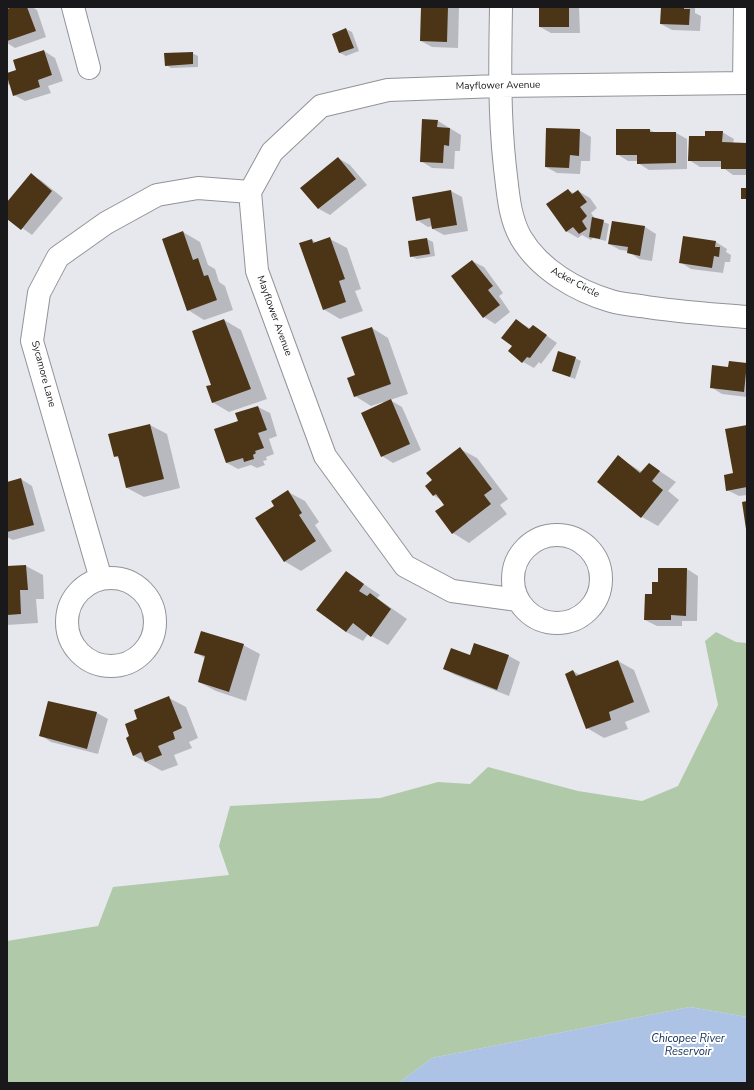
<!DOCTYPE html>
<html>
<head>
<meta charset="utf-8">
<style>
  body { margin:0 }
  #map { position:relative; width:754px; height:1090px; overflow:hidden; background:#e7e8ee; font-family:"Nunito Sans",sans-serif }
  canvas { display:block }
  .frame { position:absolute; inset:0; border:8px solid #19191b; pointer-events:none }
</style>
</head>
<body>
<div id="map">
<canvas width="754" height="1090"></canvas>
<div class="frame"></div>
</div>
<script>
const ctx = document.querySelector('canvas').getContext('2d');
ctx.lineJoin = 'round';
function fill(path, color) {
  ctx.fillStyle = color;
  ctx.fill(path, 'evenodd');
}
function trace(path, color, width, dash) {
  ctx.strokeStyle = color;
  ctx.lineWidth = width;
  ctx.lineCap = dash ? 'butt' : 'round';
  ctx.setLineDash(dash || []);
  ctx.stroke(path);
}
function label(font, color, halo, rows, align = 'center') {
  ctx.font = font + ' "Nunito Sans",sans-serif';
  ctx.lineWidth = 4;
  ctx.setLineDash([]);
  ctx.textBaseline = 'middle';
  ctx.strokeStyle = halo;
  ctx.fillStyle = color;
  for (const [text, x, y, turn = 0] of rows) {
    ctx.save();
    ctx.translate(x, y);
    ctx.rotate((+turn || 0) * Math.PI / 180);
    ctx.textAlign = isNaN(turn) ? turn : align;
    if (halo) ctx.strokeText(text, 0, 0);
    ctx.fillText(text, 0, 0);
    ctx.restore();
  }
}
const green = new Path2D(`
  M 716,632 L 736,642 L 747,643 L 747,1017 L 690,1007 L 432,1058 L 399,1083 L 7,1083 L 7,941 L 98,926 L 113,887 L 229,875 L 219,846 L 230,806 L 380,798 L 438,782 L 470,784 L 488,767 L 578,791 L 642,801 L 678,786 L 718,705 L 705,641 Z`);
const water = new Path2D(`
  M 690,1007 L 747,1017 L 747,1083 L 399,1083 L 432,1058 Z`);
const shadow = new Path2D(`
  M 15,7 L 32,7 L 37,10 L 46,37 L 15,48 L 7,43 L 7,10 Z
  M 422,7 L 459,7 L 458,48 L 432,47 L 421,41 Z
  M 547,7 L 579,7 L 580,33 L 551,33 L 540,27 Z
  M 662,7 L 695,7 L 695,13 L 701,16 L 700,31 L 672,30 L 661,24 Z
  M 346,29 L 352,32 L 359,51 L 346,56 L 340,53 Z
  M 44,51 L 55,58 L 63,81 L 48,86 L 51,93 L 25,101 L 14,95 L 11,84 L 7,85 L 7,72 L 8,74 L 18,71 Z
  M 192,53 L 198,56 L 198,67 L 171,68 L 166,65 Z
  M 438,121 L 461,135 L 460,151 L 455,151 L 454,169 L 432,168 L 421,161 Z
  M 579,130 L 591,137 L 590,161 L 581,161 L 580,174 L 557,173 L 546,167 Z
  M 650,130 L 656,133 L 676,133 L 687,139 L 687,169 L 649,170 L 638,163 L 638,161 L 628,161 L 617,154 Z
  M 722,132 L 734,139 L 733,143 L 747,144 L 747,175 L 733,175 L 722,167 L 700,167 L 689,160 Z
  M 338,158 L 350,165 L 367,185 L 330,215 L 319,209 L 302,188 Z
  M 31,175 L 42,181 L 63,198 L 32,235 L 7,217 L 7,204 Z
  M 568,190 L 575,194 L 578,191 L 590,198 L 597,208 L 591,213 L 595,219 L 609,224 L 606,241 L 593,238 L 591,240 L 582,235 L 578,238 L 566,231 Z
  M 451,191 L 462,197 L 468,231 L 444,235 L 433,229 L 432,226 L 428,227 L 417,220 Z
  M 613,222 L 645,227 L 656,234 L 652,261 L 639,259 L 628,251 L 620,250 L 609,244 Z
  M 183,232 L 200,242 L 208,265 L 215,269 L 219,282 L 225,286 L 233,310 L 204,320 L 188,310 Z
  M 330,239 L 347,248 L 361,289 L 355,291 L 363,311 L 340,319 L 323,309 L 312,240 L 317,243 Z
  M 427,239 L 433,242 L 435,256 L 417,259 L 411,256 L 409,242 Z
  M 716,242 L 727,249 L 726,252 L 731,255 L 730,262 L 725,262 L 723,273 L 691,269 L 680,262 Z
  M 472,261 L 484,267 L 503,293 L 499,296 L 510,312 L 495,324 L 484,317 Z
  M 224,320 L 241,330 L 267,399 L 229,412 L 212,402 L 212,385 Z
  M 516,320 L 531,329 L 533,326 L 557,343 L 541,364 L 539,362 L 534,368 L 523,362 L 513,346 Z
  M 372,328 L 388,338 L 408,394 L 390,400 L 402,407 L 421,450 L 393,463 L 382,456 L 383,402 L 371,406 L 355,396 L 356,376 Z
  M 575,358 L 581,361 L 575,379 L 553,371 Z
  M 730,362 L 747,364 L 747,397 L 722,394 L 711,387 L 729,368 Z
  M 258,407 L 270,413 L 277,436 L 269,439 L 274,454 L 266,457 L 267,460 L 263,461 L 265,465 L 257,468 L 251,465 L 238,469 L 227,463 L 216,430 L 239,421 L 237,414 Z
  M 150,425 L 167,434 L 180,488 L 144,497 L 127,488 L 120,459 L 115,456 Z
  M 747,426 L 747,495 L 739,496 L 727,490 L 734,474 Z
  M 460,449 L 477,458 L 508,499 L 500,505 L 507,514 L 469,543 L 453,533 L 445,505 L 441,500 L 433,495 L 433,481 Z
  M 618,457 L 642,472 L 649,464 L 676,482 L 668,491 L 679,500 L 658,526 L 642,517 Z
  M 21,479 L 32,486 L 45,531 L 13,540 L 7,537 L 7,483 Z
  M 288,492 L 305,501 L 319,522 L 315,525 L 332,551 L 301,571 L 284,561 L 276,506 Z
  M 26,566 L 43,575 L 44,599 L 36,599 L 38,623 L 7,625 L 7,567 Z
  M 687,569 L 698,576 L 697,621 L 682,621 L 682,626 L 657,626 L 645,620 L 653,595 L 659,583 Z
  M 346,572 L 380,595 L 377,598 L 407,619 L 388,645 L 368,634 L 363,641 L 346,632 L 318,610 Z
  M 475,644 L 509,656 L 520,662 L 509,696 L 455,675 L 444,669 L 471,656 Z
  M 243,645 L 260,654 L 246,701 L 216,691 L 199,682 L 206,659 L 195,652 Z
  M 618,661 L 634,670 L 650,712 L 625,722 L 628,729 L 604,738 L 587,728 L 573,671 L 580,675 Z
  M 169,698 L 186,707 L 198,738 L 189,742 L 192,748 L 174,755 L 178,765 L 162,771 L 133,755 L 131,737 L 139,720 Z
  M 97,713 L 108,719 L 98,754 L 51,742 L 40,735 Z`);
const building = new Path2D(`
  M 12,7 L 27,7 L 36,31 L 7,41 L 7,9 Z
  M 421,7 L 448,7 L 447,42 L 420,41 Z
  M 546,7 L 569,7 L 569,27 L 539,27 L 539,8 Z
  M 661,7 L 684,7 L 684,9 L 690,9 L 689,25 L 660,24 Z
  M 346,28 L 354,48 L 339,53 L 332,34 Z
  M 44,50 L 52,75 L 38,80 L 40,87 L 13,96 L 7,76 L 7,73 L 16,70 L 13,60 Z
  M 193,52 L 193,64 L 165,66 L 164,53 Z
  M 422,119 L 438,120 L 437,127 L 450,128 L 449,146 L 444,145 L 443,163 L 420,162 Z
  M 546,128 L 580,129 L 579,156 L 570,155 L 569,168 L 545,167 Z
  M 616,129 L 650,129 L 650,132 L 676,132 L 676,163 L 637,164 L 637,155 L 616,155 Z
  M 705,131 L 723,131 L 722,142 L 747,143 L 747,169 L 721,169 L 721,161 L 688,161 L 689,136 L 705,136 Z
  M 338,157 L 356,179 L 318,209 L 300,188 Z
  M 31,173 L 52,191 L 21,230 L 7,219 L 7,202 Z
  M 741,188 L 747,188 L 747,199 L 741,199 Z
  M 568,189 L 572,194 L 578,190 L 587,202 L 580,207 L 587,216 L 582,221 L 587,229 L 579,234 L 573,227 L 566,232 L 546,204 Z
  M 451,190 L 457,225 L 432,229 L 430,218 L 416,221 L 412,197 Z
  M 592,217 L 604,220 L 600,239 L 589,237 Z
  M 612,221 L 645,226 L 640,256 L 627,253 L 628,247 L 608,244 Z
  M 183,231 L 193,260 L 198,258 L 204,276 L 208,275 L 217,300 L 187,311 L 162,239 Z
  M 683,236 L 716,241 L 715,247 L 720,247 L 719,257 L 714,256 L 712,268 L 679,263 Z
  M 330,237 L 345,279 L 339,281 L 346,302 L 323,310 L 299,243 L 312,239 L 313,243 Z
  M 427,238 L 430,254 L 410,257 L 408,241 Z
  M 472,260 L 493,286 L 488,290 L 500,305 L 483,318 L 451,276 Z
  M 224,319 L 251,389 L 212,403 L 206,386 L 211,385 L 192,331 Z
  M 516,319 L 529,329 L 533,325 L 547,335 L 530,358 L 527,357 L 522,363 L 508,351 L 512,346 L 501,338 Z
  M 372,327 L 391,384 L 354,397 L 347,378 L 355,375 L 341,337 Z
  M 558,351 L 576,357 L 570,377 L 552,371 Z
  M 729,361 L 747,363 L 744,392 L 710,388 L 712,365 L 728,367 Z
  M 391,399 L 410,444 L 381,457 L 361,413 Z
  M 258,406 L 267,430 L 258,433 L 264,448 L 255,451 L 256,453 L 253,455 L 254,459 L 244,462 L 243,458 L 226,463 L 214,429 L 238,421 L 235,413 Z
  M 150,424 L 164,479 L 126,488 L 118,456 L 114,457 L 108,434 Z
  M 747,425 L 747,487 L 726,491 L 724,475 L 733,473 L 725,429 Z
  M 460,447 L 492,489 L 484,495 L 491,504 L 452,534 L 435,511 L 444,505 L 436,494 L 433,496 L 425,486 L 432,480 L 426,473 Z
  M 618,455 L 640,473 L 649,463 L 660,471 L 652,481 L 663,490 L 641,518 L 597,482 Z
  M 21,478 L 34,525 L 7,532 L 7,482 Z
  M 288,490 L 302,513 L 299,515 L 316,541 L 284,562 L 255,518 L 274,506 L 271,501 Z
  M 747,501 L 747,529 L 746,529 L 742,502 Z
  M 26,565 L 28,590 L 20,590 L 21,614 L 7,615 L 7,566 Z
  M 658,568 L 687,568 L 686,616 L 671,615 L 671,620 L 644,620 L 645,594 L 652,594 L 652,582 L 658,582 Z
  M 346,571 L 364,584 L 359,591 L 367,596 L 370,593 L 391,609 L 371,637 L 353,623 L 346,632 L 316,610 Z
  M 201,631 L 244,644 L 229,692 L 198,682 L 205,656 L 194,653 Z
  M 474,643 L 509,655 L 497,690 L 443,669 L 451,648 L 470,655 Z
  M 618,660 L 634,702 L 609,712 L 611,720 L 586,729 L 565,674 L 573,670 L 576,676 Z
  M 169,696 L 182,728 L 173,732 L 175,739 L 158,746 L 162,755 L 145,762 L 141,752 L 133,756 L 126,738 L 129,736 L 125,724 L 137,719 L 134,710 Z
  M 48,701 L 97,712 L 87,749 L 39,736 Z`);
const street = new Path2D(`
  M 73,7 L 89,68
  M 501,7 C 500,61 499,114 505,168 C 508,192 509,217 521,238 C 540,270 577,291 611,301 C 621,304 632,305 641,306 C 676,312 712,314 747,317
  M 744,83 L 745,7
  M513 579a44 44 0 1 1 88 0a44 44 0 1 1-88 0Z
  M67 622a44 44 0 1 1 88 0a44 44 0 1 1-88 0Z
  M 101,579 L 32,341 L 39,293 L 58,257 L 106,223 L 157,195 L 198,188 L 250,192
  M 518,600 L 452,591 L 405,566 L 325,456 L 257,271 L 250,192 L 272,152 L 321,106 L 388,90 L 499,86 L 747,83`);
const streetNames = [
  ["Mayflower Avenue",498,86,-1],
  ["Acker Circle",575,283,28],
  ["Mayflower Avenue",274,316,70],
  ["Sycamore Lane",43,374,75]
];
const waterNames = [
  ["Chicopee River",688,1039],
  ["Reservoir",688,1052]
];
fill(green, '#b0caa9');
fill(water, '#acc3e6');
fill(shadow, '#0003');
fill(building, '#4c3516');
trace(street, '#929398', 24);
trace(street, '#fff', 22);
label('10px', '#19191b', '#fff', streetNames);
label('italic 11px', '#0f2b57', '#fff', waterNames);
</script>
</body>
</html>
